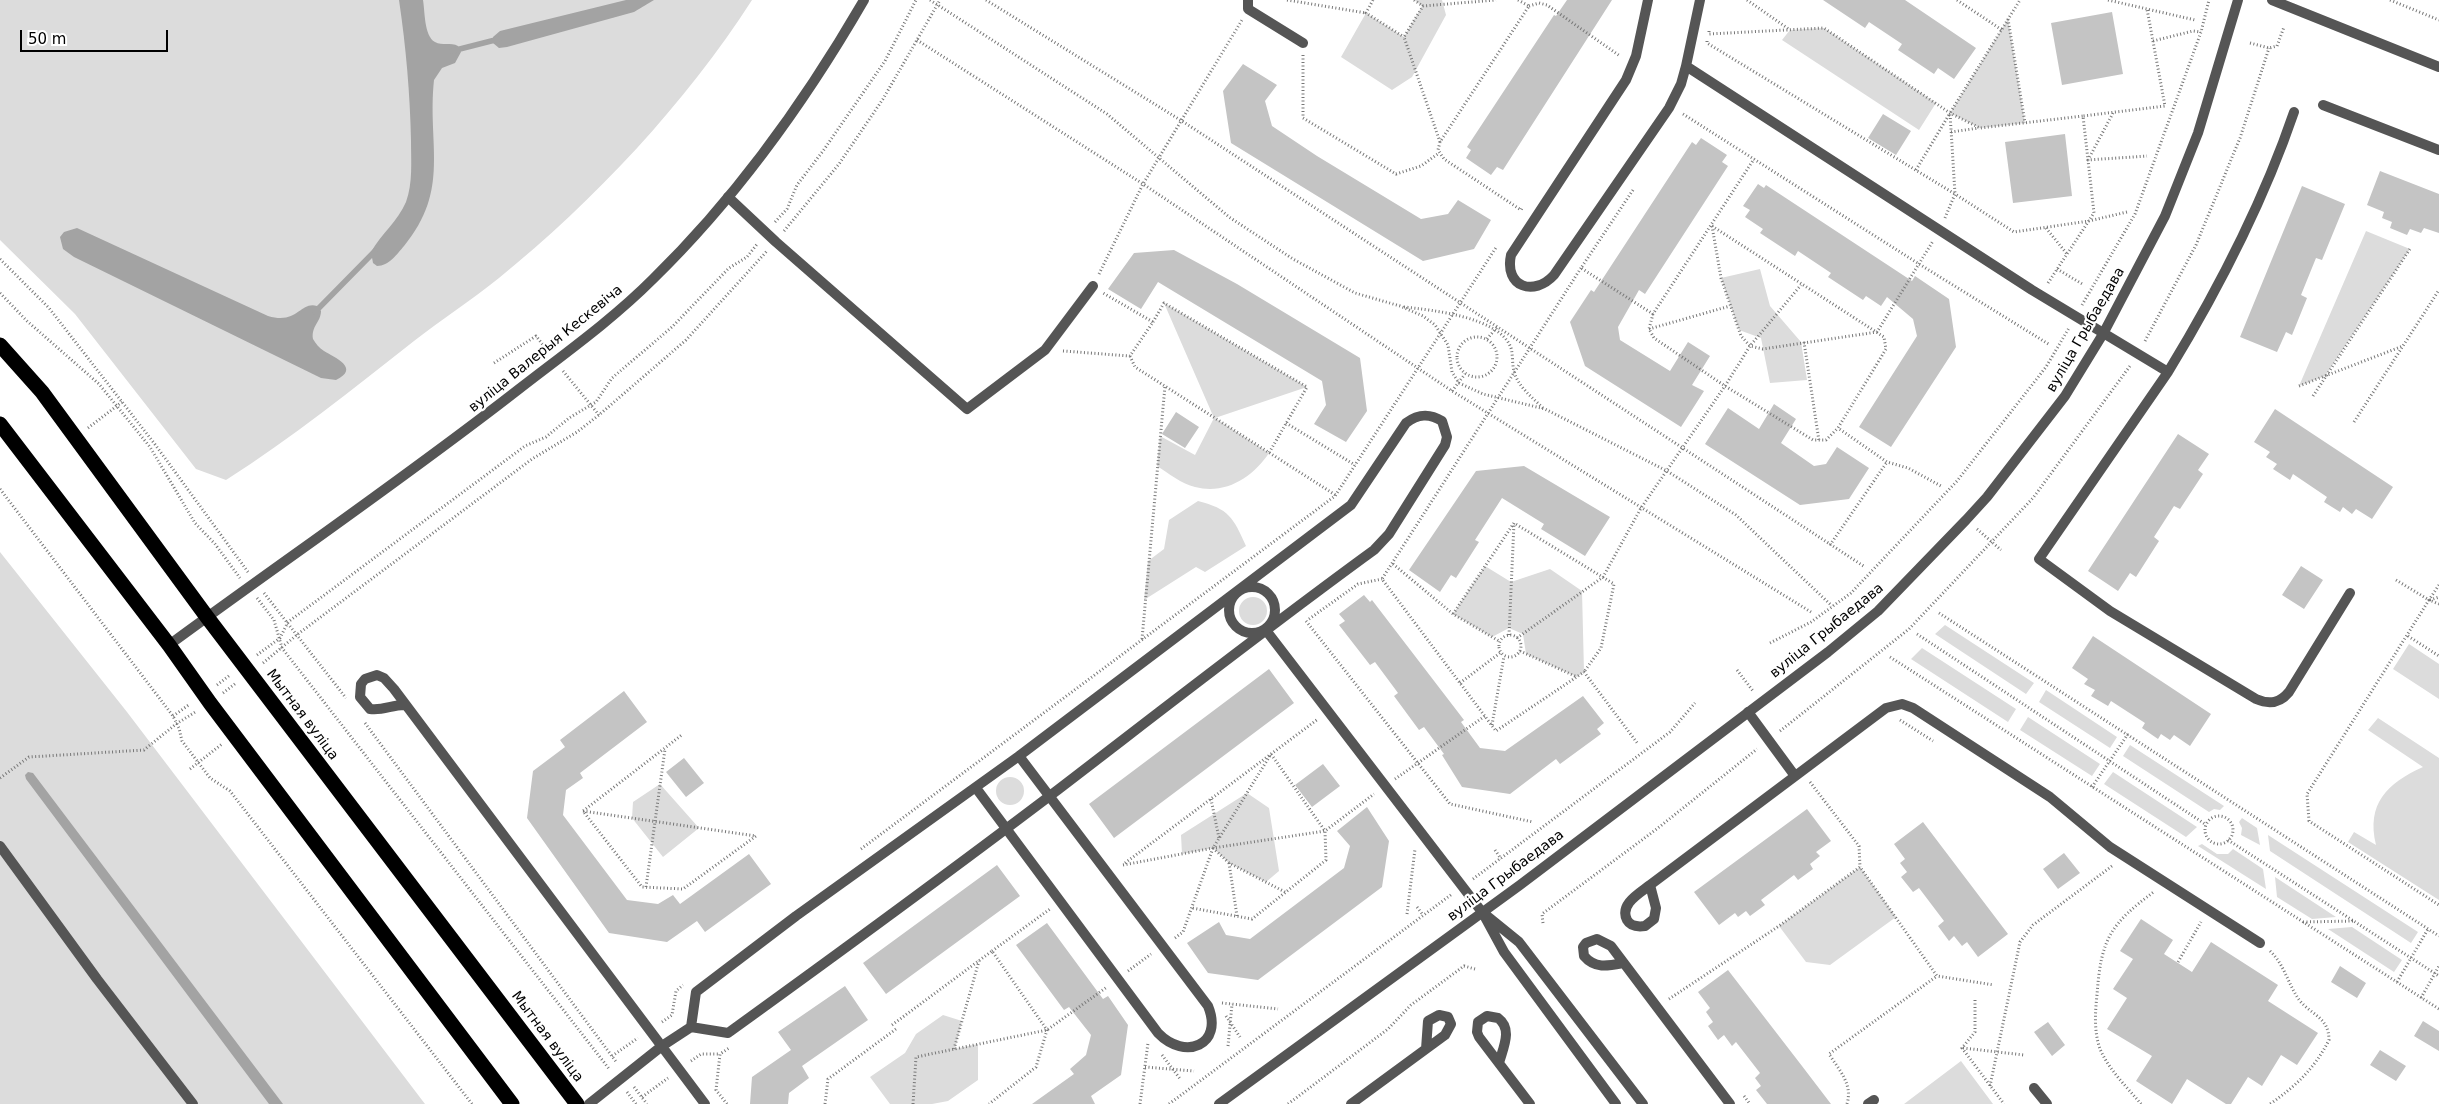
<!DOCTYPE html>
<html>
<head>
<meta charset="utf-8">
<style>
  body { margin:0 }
  #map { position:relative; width:2439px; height:1104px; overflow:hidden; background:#fff; font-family:"DejaVu Sans",sans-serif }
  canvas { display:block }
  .scale { position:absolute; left:20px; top:30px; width:148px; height:22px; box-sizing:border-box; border:2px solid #000; border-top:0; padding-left:6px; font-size:15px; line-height:18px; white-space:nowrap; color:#000; -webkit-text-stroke:4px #fff; paint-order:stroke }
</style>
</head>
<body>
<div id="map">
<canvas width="2439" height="1104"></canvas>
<div class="scale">50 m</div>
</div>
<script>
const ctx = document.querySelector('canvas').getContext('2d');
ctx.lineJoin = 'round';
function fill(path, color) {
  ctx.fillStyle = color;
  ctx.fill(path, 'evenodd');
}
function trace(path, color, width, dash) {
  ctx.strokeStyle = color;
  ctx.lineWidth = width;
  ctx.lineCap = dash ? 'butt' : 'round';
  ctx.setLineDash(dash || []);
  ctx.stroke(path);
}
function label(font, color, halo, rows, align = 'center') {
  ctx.font = font + ' "DejaVu Sans",sans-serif';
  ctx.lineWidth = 4.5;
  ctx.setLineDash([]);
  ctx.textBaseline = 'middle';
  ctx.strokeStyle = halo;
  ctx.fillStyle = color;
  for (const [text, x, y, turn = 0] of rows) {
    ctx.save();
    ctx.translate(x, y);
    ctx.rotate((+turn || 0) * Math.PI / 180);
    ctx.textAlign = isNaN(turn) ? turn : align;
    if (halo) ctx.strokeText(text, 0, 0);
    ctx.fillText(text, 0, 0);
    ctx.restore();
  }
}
const green = new Path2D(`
  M 0,0 L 752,0 C 685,104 594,201 499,278 C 472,300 442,319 414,341 C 353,389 292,438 226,480 L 196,469 L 75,314 L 0,240 Z
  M 1414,0 L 1442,0 L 1446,15 L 1412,77 L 1392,90 L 1341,57 L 1366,13 L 1404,37 L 1422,6 Z
  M 2008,19 L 2025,123 L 1980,128 L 1950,113 Z
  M 1824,28 L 1936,103 L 1919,130 L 1782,40 L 1790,30 Z
  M 2366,231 L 2410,249 L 2325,376 L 2299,386 Z
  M 1760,269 L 1770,306 L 1801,342 L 1807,380 L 1770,383 L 1761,338 L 1739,330 L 1721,278 Z
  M 1164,303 L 1307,387 L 1215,418 L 1269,453 C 1253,477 1226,495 1195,487 C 1182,484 1168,473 1157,466 L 1160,436 L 1195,455 L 1214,418 Z
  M 1198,501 C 1229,509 1233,517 1246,546 L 1205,572 L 1196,567 L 1144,600 L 1148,561 L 1164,549 L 1169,520 Z
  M 0,552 L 127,712 L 425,1104 L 0,1104 Z
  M 1485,566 L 1511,582 L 1550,569 L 1582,591 L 1584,672 L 1577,677 L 1526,654 L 1523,634 L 1509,628 L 1492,637 L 1453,614 Z
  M1239 611a14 14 0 1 1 28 0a14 14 0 1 1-28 0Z
  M 1945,625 L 2034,683 L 2026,694 L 1935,634 Z
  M 2409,644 L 2439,664 L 2439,699 L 2393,669 Z
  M 1922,648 L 2016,709 L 2008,722 L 1911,659 Z
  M 2046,690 L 2117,737 L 2110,748 L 2039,702 Z
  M 2028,717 L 2100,764 L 2092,776 L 2020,730 Z
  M 2378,718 L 2439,758 L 2439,900 L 2348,842 L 2354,832 L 2376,845 C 2366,804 2387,783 2423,767 L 2368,730 Z
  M 2130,745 L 2224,806 L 2220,810 L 2214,809 L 2209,812 L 2123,756 Z
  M 2113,772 L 2197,827 L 2186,837 L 2104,784 Z
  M996 791a14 14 0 1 1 28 0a14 14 0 1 1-28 0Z
  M 660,784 L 699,828 L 663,857 L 632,818 L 633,802 Z
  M 1247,793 L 1269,808 L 1279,871 L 1266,882 L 1229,863 L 1213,848 L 1182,854 L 1181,835 Z
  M 2242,818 L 2257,828 L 2260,845 L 2241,835 L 2242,828 L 2239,822 Z
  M 2268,835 L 2418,932 L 2411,943 L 2270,851 Z
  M 2202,844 L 2217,854 L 2228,854 L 2233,849 L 2263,869 L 2266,889 L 2198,846 Z
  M 1860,867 L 1896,917 L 1830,965 L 1806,962 L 1779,926 Z
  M 2275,877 L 2336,917 L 2312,919 L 2277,897 Z
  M 2352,927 L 2402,960 L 2394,972 L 2328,929 Z
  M 943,1015 L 962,1021 L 955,1049 L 978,1044 L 978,1080 L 948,1101 L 932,1104 L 890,1104 L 870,1077 L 905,1053 L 916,1034 Z
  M 1961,1061 L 1993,1104 L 1904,1104 Z`);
const water = new Path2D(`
  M 399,0 L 423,0 C 425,11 424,36 435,42 C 442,46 451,42 458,46 L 461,52 L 455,63 L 442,68 L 434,80 C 427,145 451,189 404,246 C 397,254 389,266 377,266 L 373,263 L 371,252 C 381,234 398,221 406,202 C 413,183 411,161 411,141 C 410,94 406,47 399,0 Z
  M 626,0 L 654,0 L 634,12 L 507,47 L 499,48 L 493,43 L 493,37 L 500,31 Z
  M 77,228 L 268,316 C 298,325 300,301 317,306 L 321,311 C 321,322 311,326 313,339 C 316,344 319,348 324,351 C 334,357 361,368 336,380 L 321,378 L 74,257 L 63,249 L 60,237 L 64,232 Z
  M 28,772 L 33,773 L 283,1104 L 269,1104 L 26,779 L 25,775 Z`);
const stream = new Path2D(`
  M 452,51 L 499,39
  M 315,312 L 375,251`);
const building = new Path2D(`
  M 1567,0 L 1612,0 L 1503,170 L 1497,167 L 1491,175 L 1466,158 L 1471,150 L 1467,147 L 1554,15 L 1556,16 Z
  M 1823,0 L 1905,0 L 1976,48 L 1954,79 L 1938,68 L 1934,74 L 1898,50 L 1902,44 L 1869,22 L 1865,28 Z
  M 2112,12 L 2123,74 L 2062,85 L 2051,23 Z
  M 1243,64 L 1277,85 L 1265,101 L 1272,126 L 1317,156 L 1421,219 L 1448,214 L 1458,200 L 1491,220 L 1474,249 L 1423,261 L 1231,143 L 1223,91 Z
  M 1883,114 L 1911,131 L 1896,155 L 1868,138 Z
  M 2065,134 L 2072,196 L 2013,203 L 2005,142 Z
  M 1701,138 L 1727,155 L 1722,162 L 1728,166 L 1645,294 L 1639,290 L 1618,327 L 1620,340 L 1670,371 L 1688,342 L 1710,356 L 1692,385 L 1704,391 L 1681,427 L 1585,366 L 1570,322 L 1591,290 L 1594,292 L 1692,142 L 1696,145 Z
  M 2380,171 L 2439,194 L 2439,233 L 2424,228 L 2421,233 L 2410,229 L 2407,235 L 2390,228 L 2392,222 L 2382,218 L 2384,212 L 2367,205 Z
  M 1758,184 L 1764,188 L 1766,185 L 1912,281 L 1915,276 L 1949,299 L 1956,347 L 1891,447 L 1859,427 L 1917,336 L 1913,319 L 1887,297 L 1881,306 L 1866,296 L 1863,300 L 1828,277 L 1831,273 L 1798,251 L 1795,256 L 1760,233 L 1763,229 L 1745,217 L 1750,210 L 1743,206 Z
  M 2302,186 L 2345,204 L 2322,260 L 2316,258 L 2301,295 L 2307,298 L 2292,335 L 2286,332 L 2277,352 L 2240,337 Z
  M 1174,250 L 1237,284 L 1360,358 L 1367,411 L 1346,442 L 1314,424 L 1326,405 L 1322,381 L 1158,282 L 1141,309 L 1108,289 L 1134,253 Z
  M 1774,404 L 1796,419 L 1781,443 L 1814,466 L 1826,464 L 1837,447 L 1869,468 L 1849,499 L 1800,505 L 1705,444 L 1728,408 L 1759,429 Z
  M 2275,409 L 2393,487 L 2372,519 L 2356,509 L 2352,514 L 2343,507 L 2340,512 L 2324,502 L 2327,497 L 2293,474 L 2290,480 L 2273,469 L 2277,464 L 2266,457 L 2270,452 L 2254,442 Z
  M 1176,412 L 1199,427 L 1185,448 L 1162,434 Z
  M 2178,434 L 2209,454 L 2198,470 L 2203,474 L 2180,509 L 2174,506 L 2154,537 L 2159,541 L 2136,577 L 2130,573 L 2118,591 L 2088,571 Z
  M 1524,466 L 1610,517 L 1585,556 L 1541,529 L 1544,524 L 1502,498 L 1475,540 L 1479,542 L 1456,578 L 1451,575 L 1440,592 L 1409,570 L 1476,471 Z
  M 2301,566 L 2323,580 L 2304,609 L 2282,595 Z
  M 1364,595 L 1370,602 L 1372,600 L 1464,720 L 1461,722 L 1480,748 L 1505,751 L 1583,696 L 1604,723 L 1597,729 L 1601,734 L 1560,764 L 1556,759 L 1510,794 L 1462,787 L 1442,755 L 1444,754 L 1424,727 L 1419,730 L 1394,696 L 1398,693 L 1375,662 L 1370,665 L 1339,625 L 1345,621 L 1339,614 Z
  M 2093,636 L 2211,714 L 2190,746 L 2174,735 L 2170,740 L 2161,734 L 2158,739 L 2142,728 L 2145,723 L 2111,701 L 2108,706 L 2091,696 L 2095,690 L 2084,684 L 2088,679 L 2072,668 Z
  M 1269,669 L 1294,703 L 1114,838 L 1089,804 Z
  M 624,691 L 647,722 L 580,773 L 583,778 L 566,790 L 563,815 L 627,900 L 658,904 L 673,895 L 680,904 L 749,854 L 771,884 L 705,932 L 697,921 L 667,942 L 609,933 L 527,818 L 533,771 L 565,747 L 560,740 Z
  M 684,758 L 704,783 L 686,797 L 666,772 Z
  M 1323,764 L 1340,786 L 1312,807 L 1295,785 Z
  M 1367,807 L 1389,841 L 1382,887 L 1258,980 L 1208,973 L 1187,943 L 1219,922 L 1226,935 L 1250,939 L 1344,868 L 1350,846 L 1337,831 Z
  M 1807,809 L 1831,841 L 1816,852 L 1820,856 L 1810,864 L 1813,869 L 1798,880 L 1794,875 L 1761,900 L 1765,905 L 1750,916 L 1746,911 L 1738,917 L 1735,913 L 1719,925 L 1694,892 Z
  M 1923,822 L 2008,934 L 1978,957 L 1967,942 L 1962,946 L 1954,936 L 1949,941 L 1938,926 L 1944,921 L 1919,888 L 1913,892 L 1901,877 L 1907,872 L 1900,863 L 1905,859 L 1894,844 Z
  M 2064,853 L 2080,873 L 2058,889 L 2043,869 Z
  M 997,865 L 1020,896 L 886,994 L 863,963 Z
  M 2141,919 L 2173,940 L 2164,954 L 2192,972 L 2211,942 L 2278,985 L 2268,1001 L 2318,1033 L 2297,1065 L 2281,1055 L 2262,1086 L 2248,1077 L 2231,1104 L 2226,1104 L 2187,1079 L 2172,1104 L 2136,1081 L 2152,1056 L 2107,1029 L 2127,998 L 2113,989 L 2133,959 L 2120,951 Z
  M 1047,923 L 1103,999 L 1108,996 L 1128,1025 L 1121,1075 L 1091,1096 L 1095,1104 L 1032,1104 L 1074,1074 L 1070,1069 L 1086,1055 L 1091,1035 L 1069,1007 L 1064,1010 L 1016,945 Z
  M 2340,966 L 2366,983 L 2357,998 L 2331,982 Z
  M 1728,970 L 1802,1066 L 1831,1104 L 1767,1104 L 1756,1090 L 1761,1086 L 1755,1078 L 1760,1073 L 1736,1042 L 1732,1046 L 1724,1035 L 1718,1040 L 1708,1026 L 1713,1022 L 1706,1012 L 1710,1008 L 1698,992 Z
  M 845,986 L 868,1020 L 802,1066 L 809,1078 L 789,1093 L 788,1104 L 750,1104 L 752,1077 L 791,1050 L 778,1032 Z
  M 2423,1021 L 2439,1031 L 2439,1051 L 2414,1036 Z
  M 2048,1022 L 2065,1045 L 2052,1056 L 2034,1032 Z
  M 2380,1050 L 2406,1066 L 2396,1081 L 2370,1065 Z`);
const path = new Path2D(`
  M 930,0 L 1107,114 L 1229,217 L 1293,259 L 1355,293 L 1400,306 L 1423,316 L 1435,325 L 1448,345 L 1452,372 L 1459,383 L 1483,394 L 1545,409 L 1667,471 L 1736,515 L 1832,606
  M 986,0 L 1182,121 L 1865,567
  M 1287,0 L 1366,13
  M 1373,0 L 1366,13 L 1404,37
  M 1414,0 L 1423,6
  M 1518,0 L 1529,6 L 1440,142 L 1438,150 L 1444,159 L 1521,210 L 1522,208
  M 1747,0 L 1790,30
  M 1957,0 L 2002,30
  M 2108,0 L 2195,20
  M 2390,0 L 2439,20
  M 1529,6 L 1539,3 L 1547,5 L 1620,56
  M 2008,19 L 2025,123
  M 1709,31 L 1709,34 L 1824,28 L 1950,113 L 1980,128 L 2083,116
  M 917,40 L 1143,184 L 1452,391 L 1811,612
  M 1707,41 L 1707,43 L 1955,194 L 1950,113 L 2020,0
  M 2153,41 L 2193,31 L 2201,32
  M 2250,43 L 2269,48 L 2277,46 L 2284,27
  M 1303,55 L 1303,118 L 1396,174 L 1421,166 L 1439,153
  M 2113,113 L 2088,160 L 2147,156
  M 1683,114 L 1919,264 L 2050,345
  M 1951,132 L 1979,128
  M 1440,142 L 1404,37 L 1423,6 L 1496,0
  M 1916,170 L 1950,113
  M 1633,190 L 1581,268 L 1653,314 L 1754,159
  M 1945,218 L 1955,194 L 2014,232 L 2089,221 L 2127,212
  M 775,222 L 787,209 L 797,185 L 823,151 L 885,61 L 916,0
  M 1712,226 L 1721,278 L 1741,336 L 1750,346 L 1763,349 L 1877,332 L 1933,241
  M 1712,226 L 1884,337 L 1886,349 L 1838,428 L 1887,462 L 1908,468 L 1941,486
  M 2046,228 L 2067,254
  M 784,231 L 839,164 L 883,99 L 940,0
  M 0,259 L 49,308 L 154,443 L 248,572
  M 1581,268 L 1382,579 L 1496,731 L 1584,672 L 1638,744
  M 2057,269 L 2084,285
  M 1099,274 L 1143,184 L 1242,20
  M 2048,283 L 2094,213 L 2083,116 L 2165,106 L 2147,9
  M 0,293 L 27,321 L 99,384 L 150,447 L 195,523 L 215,544 L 240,578
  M 2082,305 L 2135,214 L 2201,32 L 2209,0
  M 1404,307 C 1432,310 1500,317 1511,348 C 1513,355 1512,364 1514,371 C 1518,387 1532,397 1544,409
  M 1653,314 L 1649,329 L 1654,338 L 1725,386 L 1813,440 L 1826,440 L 1838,428
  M 1153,322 L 1164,303 L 1307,387 L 1269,453
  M 1649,329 L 1730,306
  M1457 357a20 20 0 1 1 40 0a20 20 0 1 1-40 0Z
  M 1487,339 L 1498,326
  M 2145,341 L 2196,245 L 2240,138 L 2269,48
  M 1804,342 L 1819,441
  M 1063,351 L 1130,356 L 1153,322 L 1103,293
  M 1130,356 L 1135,367 L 1337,496
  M 494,363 L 536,336 L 547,350
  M 563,371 L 599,415
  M 2299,386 L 2403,346
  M 1452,391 L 1465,374
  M 2313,396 L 2410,249
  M 2354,422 L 2439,290
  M 1286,423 L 1355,465
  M 88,428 L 122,402
  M 0,489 L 173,716 L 179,728 L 182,741 L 210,778 L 230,791 L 472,1104
  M 1977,529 L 2001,550
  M 1830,545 L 1887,462
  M 1393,564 L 1453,614 L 1499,641
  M 2396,580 L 2429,600 L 2307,794 L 2309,821 L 2439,905
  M 2439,585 L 2429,600 L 2439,604
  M 264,593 L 346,698
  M 257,598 L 274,620 L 282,648 L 610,1070
  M 2430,600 L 2439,597
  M 1939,613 L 2439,936
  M 1453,614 L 1514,523 L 1614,584 L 1601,648 L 1584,672
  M 1309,619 L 1358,584 L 1382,579
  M 1306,621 L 1450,804 L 1533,822
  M 1917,634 L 2205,824
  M1499 646a11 11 0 1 1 22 0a11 11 0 1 1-22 0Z
  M 1509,635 L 1514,523
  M 2408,636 L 2439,656
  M 1517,638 L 1603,577 L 1641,508 L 1725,386 L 1750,346 L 1801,285
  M 1142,639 L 1165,386
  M 1770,643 L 1811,622 L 1851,593 L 1957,481 L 2046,367 L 2069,328
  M 1520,651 L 1577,677
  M 257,655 L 280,638 L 288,622 L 525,446 L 546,437 L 569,418 L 596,402 L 612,378 L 672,327 L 729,268 L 747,257 L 758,243
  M 1890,657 L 2439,1009
  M 263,663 L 298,634 L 532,459 L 577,432 L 599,415 L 686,340 L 767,251
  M 1737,670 L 1753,691
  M 1460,683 L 1500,653
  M 217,685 L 230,675
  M 223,693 L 236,683
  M 173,716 L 190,704
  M 1900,720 L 1933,741
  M 365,723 L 617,1063
  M 1492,725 L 1504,656
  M 1780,731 L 1909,629 L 2033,498 L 2130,366
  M 190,769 L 222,744
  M 0,778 L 29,757 L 144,750 L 176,724 L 197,711
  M 1395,779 L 1485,716
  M 1810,782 L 1859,846 L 1860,867
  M 2092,787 L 2128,734
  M 1211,799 L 1219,838
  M 583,811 L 756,836 L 683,889 L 642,887 L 583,811 L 683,734
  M2205 830a14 14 0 1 1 28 0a14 14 0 1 1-28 0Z
  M 2228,840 L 2439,976
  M 1213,848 L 1229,863 L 1285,892
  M 861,849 L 1335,496 L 1497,246
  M 1495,850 L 1501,859
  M 1125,863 L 1318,719
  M 1229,863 L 1237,916
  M 1123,865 L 1213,848 L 1325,831 L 1374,794
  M 1473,879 L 1670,732 L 1695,703
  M 646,887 L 665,749
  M 1417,907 L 1423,915
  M 1407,914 L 1415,849
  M 2303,922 L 2354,921
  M 1543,923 L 1542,914 L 1658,828 L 1757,749
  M 1175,938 L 1183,932 L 1213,848 L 1271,754 L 1325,831 L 1326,860 L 1252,919 L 1192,908
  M 992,951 L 1050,909
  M 2270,951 C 2285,965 2288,985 2300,1001 C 2312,1015 2329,1018 2329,1040 C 2315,1068 2296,1086 2270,1104
  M 2178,962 L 2201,922
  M 1128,971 L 1151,954
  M 2397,982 L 2428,929
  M 2421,998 L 2439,966
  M 1669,999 L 1779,926 L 1860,867 L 1937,976 L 1994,985
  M 1975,1000 L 1975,1032 L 1962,1048 L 2004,1104
  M 1222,1003 L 1278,1009
  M 1226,1016 L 1240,1037
  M 662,1022 L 672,1015 L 676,991 L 683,985
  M 892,1025 L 992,951 L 1047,1030 L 1036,1067 L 989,1104
  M 1228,1046 L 1232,1004
  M 1963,1048 L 2024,1055
  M 954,1049 L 979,961
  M 1162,1055 L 1181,1080
  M 612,1056 L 638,1038
  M 691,1061 L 701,1054 L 720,1054
  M 1145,1067 L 1194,1071
  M 1990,1086 L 2020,942 L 2033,925 L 2112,866
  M 634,1087 L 647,1104
  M 627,1092 L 636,1104
  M 1744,1096 L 1750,1104
  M 642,1097 L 668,1078
  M 727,1104 L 716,1090 L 720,1054 L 729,1048
  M 825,1104 L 828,1079 L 896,1029
  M 913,1104 L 916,1057 L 1047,1030 L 1107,987
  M 1140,1104 L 1148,1043
  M 1169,1104 L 1452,894
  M 1288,1104 L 1388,1029 L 1411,1005 L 1464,966 L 1475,969
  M 1847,1104 C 1853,1084 1839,1070 1829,1054 L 1937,976
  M 2141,1104 C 2127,1087 2109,1070 2100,1049 C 2094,1032 2095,1013 2097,995 C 2101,939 2110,924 2155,891`);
const lane = new Path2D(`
  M 1248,0 L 1248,9 L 1303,43
  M 1648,0 L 1636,56 L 1626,80 L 1511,255 C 1504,287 1534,297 1554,275 L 1669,108 L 1681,84 L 1686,66
  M 1700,0 L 1686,66 L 2032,290 L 2168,372 L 2039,559 L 2110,611 L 2256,699 C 2270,705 2280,703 2289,692 L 2350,593
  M 2323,105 L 2439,150
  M 728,197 L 776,242 L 967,409 L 1045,350 L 1093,286
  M 2168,372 C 2218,290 2263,203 2294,112
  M1229 610a23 23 0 1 1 46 0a23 23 0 1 1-46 0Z
  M 1265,629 L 1482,912
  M 404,705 C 392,705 382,711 370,709 L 360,697 L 361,684 L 365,679 L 377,675 L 384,678 L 394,689 L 705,1104
  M 1748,712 L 1795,776
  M 976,788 L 1158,1033 C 1185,1061 1224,1045 1208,1006 L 1019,756
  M 1650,885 L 1656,908 L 1654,919 L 1645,926 C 1638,927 1631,927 1627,920 C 1619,904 1640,893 1650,885 L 1886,708 L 1902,704 L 1913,708 L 2050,797 L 2110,847 L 2260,943
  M 1623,963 C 1608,966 1595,969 1584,956 L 1583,947 L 1586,943 L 1597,939 L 1611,946 L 1730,1104
  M 1499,1063 C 1503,1048 1513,1029 1498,1018 L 1487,1016 L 1478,1022 L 1477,1032 L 1479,1037 L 1530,1104
  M 2034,1088 L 2047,1104
  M 589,1104 L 662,1046 L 691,1027 L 728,1033 C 836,955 944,876 1051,795 C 1158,713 1264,630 1374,550 L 1389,534 L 1445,445 L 1447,437 L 1442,421 C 1429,413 1418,414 1406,423 L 1351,505 L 1019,756 L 796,916 L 696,992 L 691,1027
  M 1351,1104 L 1445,1035 L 1451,1024 L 1448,1017 L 1439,1015 L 1428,1021 L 1426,1049
  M 1868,1104 L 1874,1100`);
const street = new Path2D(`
  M 2272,0 L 2439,67
  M 169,645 C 286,559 405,478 519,389 C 564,354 612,320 653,279 C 738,196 805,102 864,0
  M 0,846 L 97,979 L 193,1104
  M 1482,912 L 1519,942 L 1643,1104
  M 1485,917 L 1504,952 L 1616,1104
  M 1219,1104 L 1520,885 L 1828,652 L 1878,611 L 1966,520 L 1987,497 L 2065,396 L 2103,334 L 2165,216 L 2198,133 L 2238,0`);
const highway = new Path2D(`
  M 0,345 L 42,392 L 207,617 L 577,1104
  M 0,424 L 169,645 L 210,703 L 512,1104`);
const streetNames = [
  ["вуліца Грыбаедава",2086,330,-60],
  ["вуліца Валерыя Кескевіча",546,349,-39],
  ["вуліца Грыбаедава",1827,631,-39],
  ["Мытная вуліца",302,715,53],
  ["вуліца Грыбаедава",1506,876,-37],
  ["Мытная вуліца",547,1037,53]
];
fill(green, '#dcdcdc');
fill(water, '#a3a3a3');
trace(stream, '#a3a3a3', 5.5);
fill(building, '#c4c4c4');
trace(path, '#777', 3, [1, 2.5]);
trace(lane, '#555', 10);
trace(street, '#555', 10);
trace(highway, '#000', 15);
label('14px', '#000', '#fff', streetNames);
</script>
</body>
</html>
